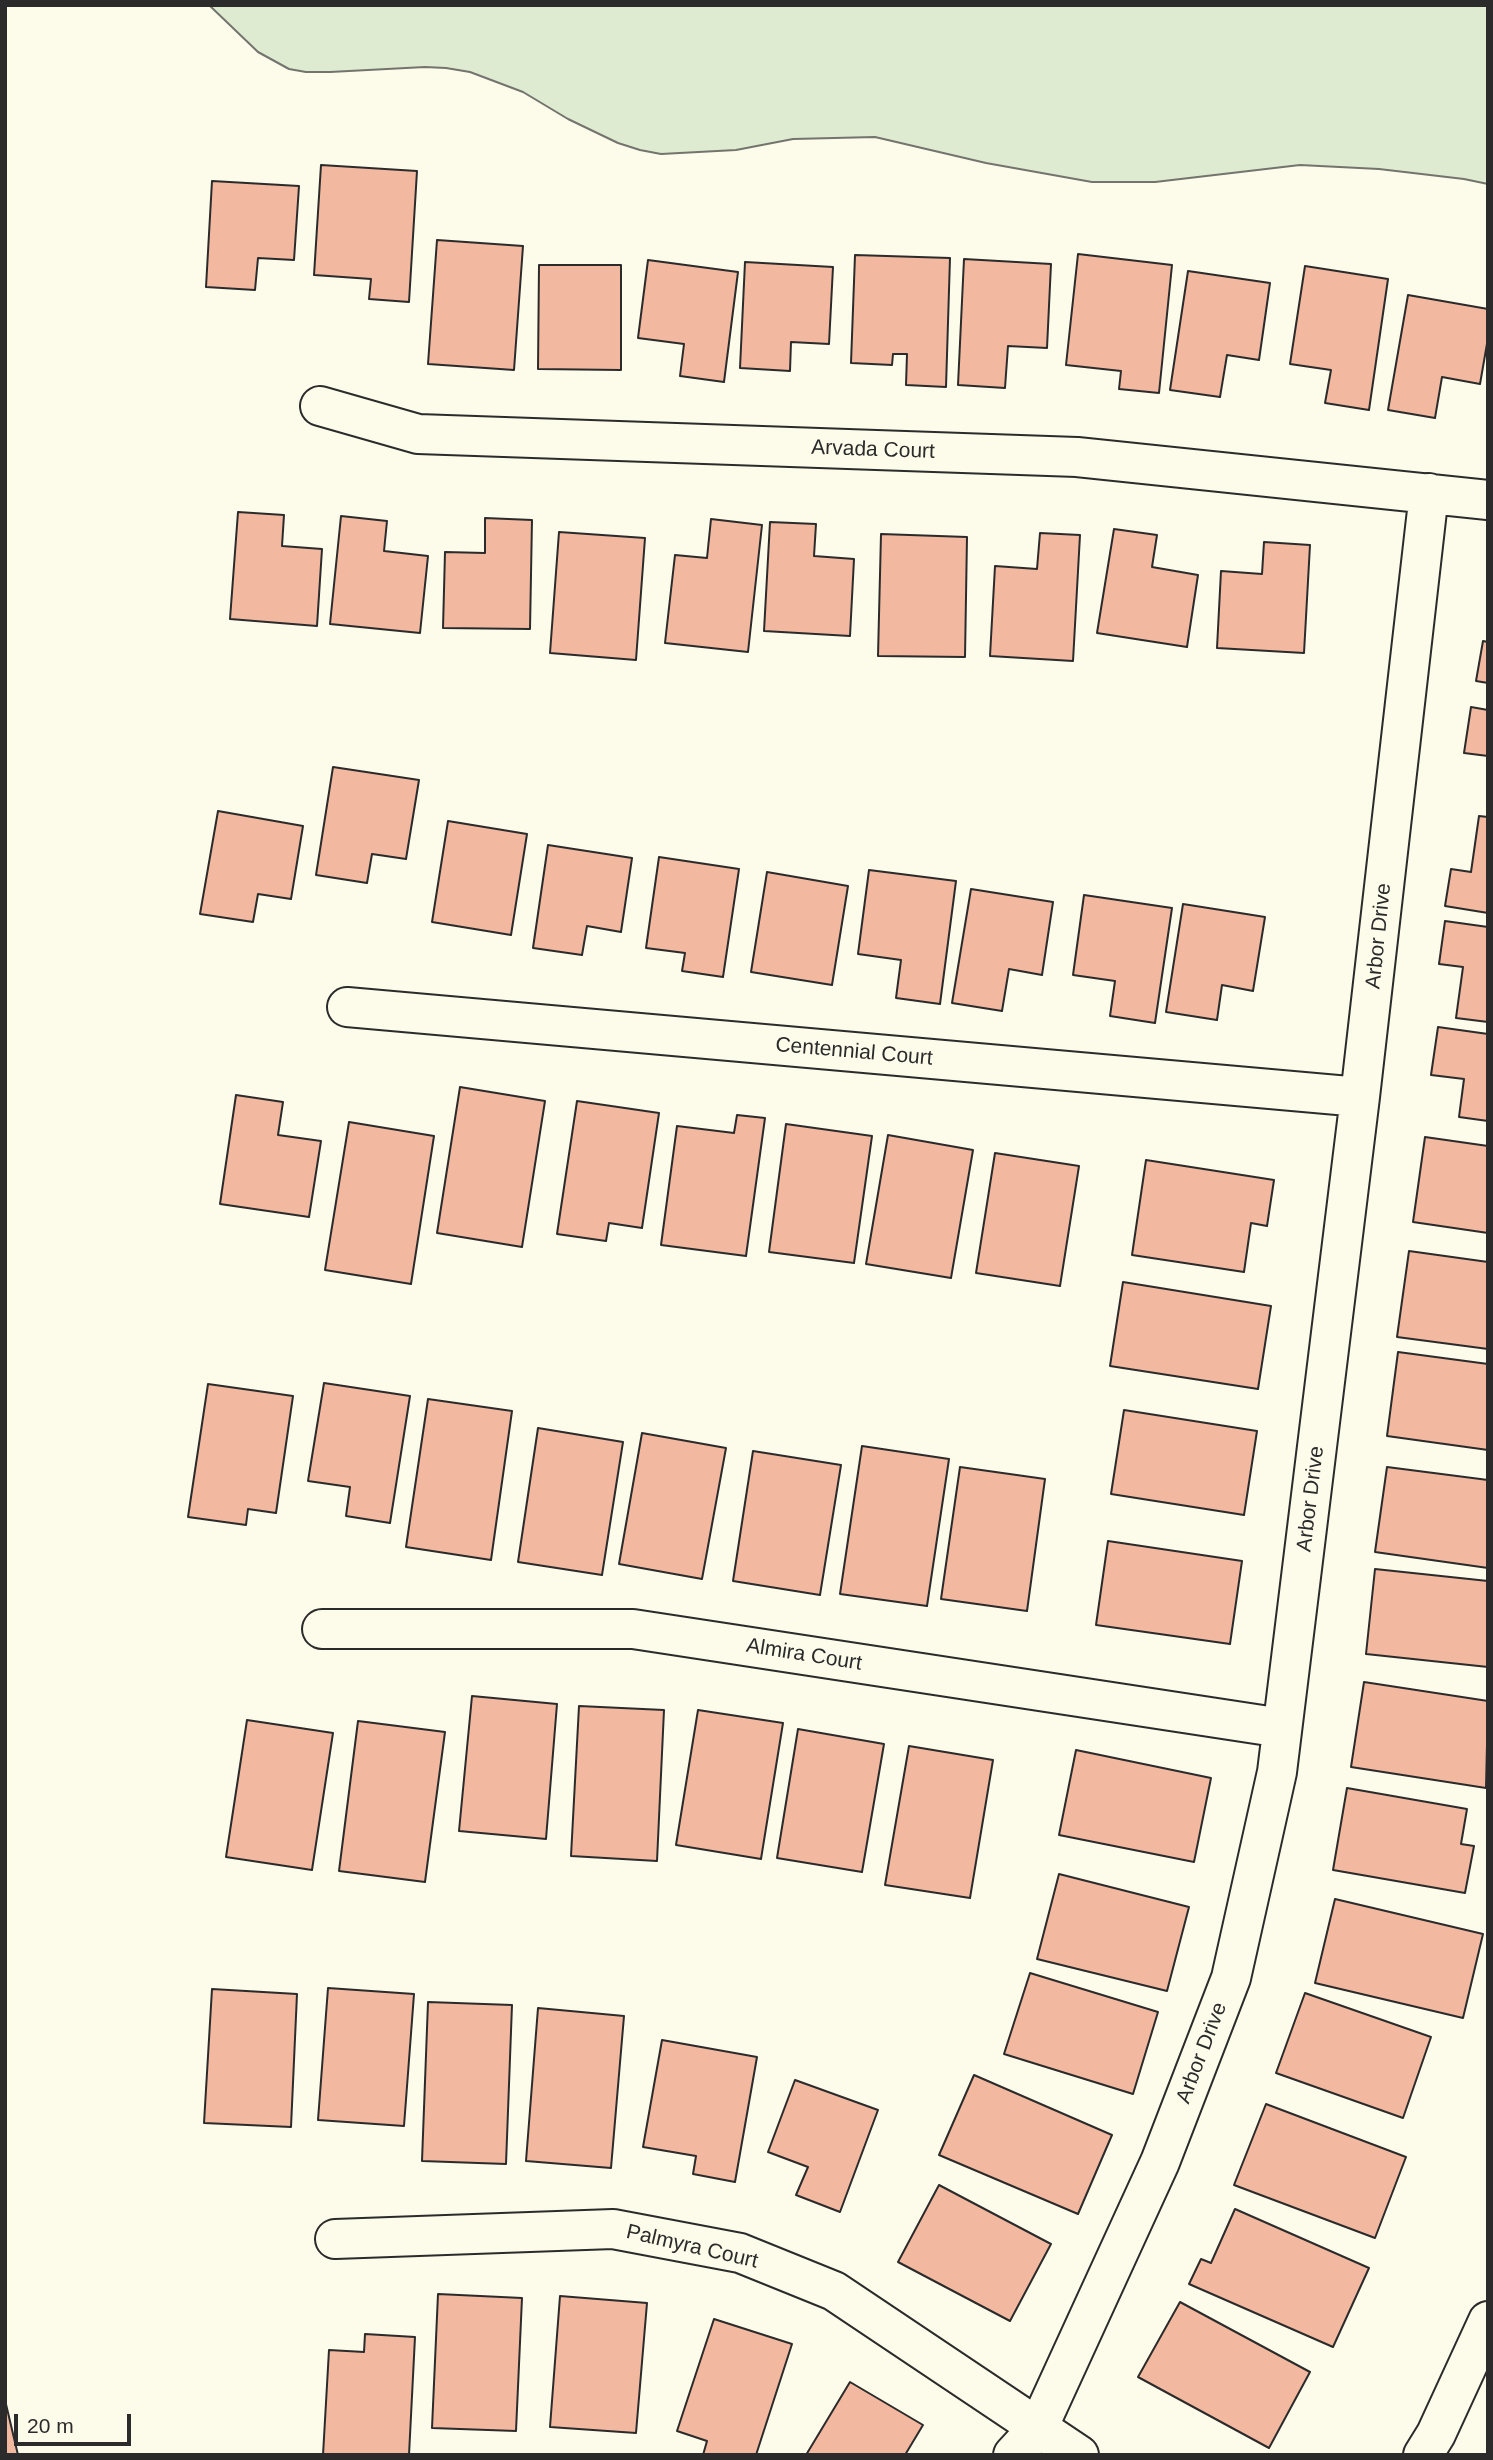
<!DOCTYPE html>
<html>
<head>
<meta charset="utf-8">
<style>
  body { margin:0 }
  #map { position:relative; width:1493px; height:2460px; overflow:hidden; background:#fdfbea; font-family:Helvetica,sans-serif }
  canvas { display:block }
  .frame { position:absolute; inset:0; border:7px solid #2b2b2b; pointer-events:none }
  .scale { position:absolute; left:14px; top:2414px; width:117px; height:32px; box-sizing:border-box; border:4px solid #2b2b2b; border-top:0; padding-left:9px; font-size:21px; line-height:24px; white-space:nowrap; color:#2b2b2b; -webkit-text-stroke:5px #fdfbea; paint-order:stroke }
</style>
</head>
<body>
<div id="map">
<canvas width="1493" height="2460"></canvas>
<div class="frame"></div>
<div class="scale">20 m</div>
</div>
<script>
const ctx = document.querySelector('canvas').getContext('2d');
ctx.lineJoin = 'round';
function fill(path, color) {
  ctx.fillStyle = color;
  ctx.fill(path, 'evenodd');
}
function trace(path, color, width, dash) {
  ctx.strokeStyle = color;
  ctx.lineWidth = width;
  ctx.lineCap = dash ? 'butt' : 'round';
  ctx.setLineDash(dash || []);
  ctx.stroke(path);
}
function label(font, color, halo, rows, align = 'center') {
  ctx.font = font + ' Helvetica,sans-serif';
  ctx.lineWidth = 5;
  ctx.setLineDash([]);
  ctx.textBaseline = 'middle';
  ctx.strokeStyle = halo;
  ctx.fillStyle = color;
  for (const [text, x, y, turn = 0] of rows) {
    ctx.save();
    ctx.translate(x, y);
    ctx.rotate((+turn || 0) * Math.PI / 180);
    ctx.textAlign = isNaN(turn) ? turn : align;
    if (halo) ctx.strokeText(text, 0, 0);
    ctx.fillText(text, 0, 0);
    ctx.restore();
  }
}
const green = new Path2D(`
  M 209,5 L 1488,5 L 1488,184 L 1464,179 L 1379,169 L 1300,165 L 1155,182 L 1092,182 L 986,163 L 875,137 L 793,139 L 736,150 L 661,154 L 640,150 L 618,143 L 568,119 L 523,92 L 470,72 L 446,68 L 425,67 L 330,72 L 306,72 L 289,69 L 258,52 Z`);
const building = new Path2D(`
  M 321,165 L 417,171 L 409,302 L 369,299 L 371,279 L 314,275 Z
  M 212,181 L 299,186 L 294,260 L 258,258 L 255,290 L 206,287 Z
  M 437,240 L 523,246 L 514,370 L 428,364 Z
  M 1078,254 L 1172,265 L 1159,393 L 1119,389 L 1121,371 L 1066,365 Z
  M 855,255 L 950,258 L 946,387 L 906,385 L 907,354 L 893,354 L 892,365 L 851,363 Z
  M 964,259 L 1051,264 L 1047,348 L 1008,346 L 1005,388 L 958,385 Z
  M 648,260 L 738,272 L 724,382 L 680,376 L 684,344 L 638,338 Z
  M 745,262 L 833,267 L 829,344 L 791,342 L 790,371 L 740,368 Z
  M 539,265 L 621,265 L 621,370 L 538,369 Z
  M 1305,266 L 1388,279 L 1369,410 L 1325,403 L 1331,370 L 1290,364 Z
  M 1188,271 L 1270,283 L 1259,360 L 1227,355 L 1220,397 L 1170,390 Z
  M 1408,295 L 1488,309 L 1488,338 L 1480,384 L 1442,377 L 1435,418 L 1388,410 Z
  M 238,512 L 284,515 L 282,546 L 322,549 L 317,626 L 230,619 Z
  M 341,516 L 387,521 L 384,551 L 428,556 L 420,633 L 330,624 Z
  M 485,518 L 532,520 L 530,629 L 443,628 L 445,552 L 485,553 Z
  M 711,519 L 762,525 L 748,652 L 665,643 L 675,555 L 707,558 Z
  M 770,522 L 816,524 L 814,556 L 854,559 L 850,636 L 764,631 Z
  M 1114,529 L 1157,535 L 1152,567 L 1198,575 L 1187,647 L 1097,633 Z
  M 559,532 L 645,538 L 636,660 L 550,653 Z
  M 1040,533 L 1080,535 L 1073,661 L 990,656 L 995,566 L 1037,569 Z
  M 881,534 L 967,537 L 965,657 L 878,656 Z
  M 1264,542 L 1310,545 L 1304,653 L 1217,648 L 1221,571 L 1262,574 Z
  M 1483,641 L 1488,642 L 1488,683 L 1476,681 Z
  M 1471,707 L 1488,710 L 1488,756 L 1464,753 Z
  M 333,767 L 419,780 L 406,859 L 372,854 L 367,883 L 316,875 Z
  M 218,811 L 303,826 L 291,899 L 258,894 L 253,922 L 200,914 Z
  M 1479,816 L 1488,817 L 1488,913 L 1445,906 L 1451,869 L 1471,872 Z
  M 448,821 L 527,834 L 511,935 L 432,922 Z
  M 548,845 L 632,858 L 621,932 L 587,926 L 582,955 L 533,948 Z
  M 659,857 L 739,869 L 723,977 L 682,971 L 685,953 L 646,948 Z
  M 869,870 L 956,881 L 940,1004 L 896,998 L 901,960 L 858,954 Z
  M 767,872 L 848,886 L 832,985 L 751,972 Z
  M 971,889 L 1053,902 L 1042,975 L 1009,969 L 1002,1011 L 952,1003 Z
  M 1084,895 L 1172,908 L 1155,1023 L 1110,1016 L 1115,981 L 1073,975 Z
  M 1183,904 L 1265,917 L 1253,991 L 1222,985 L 1217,1020 L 1166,1012 Z
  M 1445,921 L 1488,927 L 1488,1022 L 1456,1018 L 1463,967 L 1439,964 Z
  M 1438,1027 L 1488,1034 L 1488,1121 L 1459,1117 L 1464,1079 L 1431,1075 Z
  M 460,1087 L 545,1101 L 522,1247 L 437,1233 Z
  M 236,1095 L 283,1102 L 278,1135 L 321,1141 L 309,1217 L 220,1204 Z
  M 577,1101 L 659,1113 L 642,1228 L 609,1223 L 606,1241 L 557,1234 Z
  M 737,1115 L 765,1118 L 746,1256 L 661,1245 L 677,1126 L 734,1133 Z
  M 349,1122 L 434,1136 L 411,1284 L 325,1270 Z
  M 786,1124 L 872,1136 L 854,1263 L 769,1252 Z
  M 888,1135 L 973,1150 L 951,1278 L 866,1264 Z
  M 1425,1137 L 1488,1146 L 1488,1233 L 1413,1222 Z
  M 995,1153 L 1079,1166 L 1060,1286 L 976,1273 Z
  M 1146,1160 L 1274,1180 L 1267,1226 L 1251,1223 L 1244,1272 L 1132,1255 Z
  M 1409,1251 L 1488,1262 L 1488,1349 L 1397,1337 Z
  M 1123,1282 L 1271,1306 L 1258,1389 L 1110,1366 Z
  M 1398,1352 L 1488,1364 L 1488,1450 L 1387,1436 Z
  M 324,1383 L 410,1396 L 390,1523 L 346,1516 L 350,1487 L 308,1481 Z
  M 208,1384 L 293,1396 L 276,1513 L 248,1509 L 246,1525 L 188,1517 Z
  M 428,1399 L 512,1411 L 491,1560 L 406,1547 Z
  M 1124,1410 L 1257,1431 L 1244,1515 L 1111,1494 Z
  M 538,1428 L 623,1442 L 602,1575 L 518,1562 Z
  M 642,1433 L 726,1448 L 702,1579 L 619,1564 Z
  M 862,1446 L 949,1459 L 927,1606 L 840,1594 Z
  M 753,1451 L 841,1465 L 820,1595 L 733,1581 Z
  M 960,1467 L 1045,1479 L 1027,1611 L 941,1599 Z
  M 1387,1467 L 1488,1480 L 1488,1568 L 1375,1552 Z
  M 1108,1541 L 1242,1561 L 1230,1644 L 1096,1625 Z
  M 1375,1569 L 1488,1581 L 1488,1667 L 1366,1654 Z
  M 1364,1682 L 1488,1701 L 1486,1788 L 1351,1767 Z
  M 472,1696 L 557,1704 L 546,1839 L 459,1831 Z
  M 579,1706 L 664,1710 L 657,1861 L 571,1856 Z
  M 698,1710 L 783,1723 L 761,1859 L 676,1845 Z
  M 247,1720 L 333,1733 L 312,1870 L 226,1857 Z
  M 358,1721 L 445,1732 L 425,1882 L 339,1871 Z
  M 798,1729 L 884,1744 L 862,1872 L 777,1858 Z
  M 909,1746 L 993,1760 L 970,1898 L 885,1885 Z
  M 1076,1750 L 1211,1778 L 1194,1862 L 1059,1835 Z
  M 1347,1788 L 1467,1809 L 1461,1844 L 1474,1846 L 1465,1893 L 1333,1870 Z
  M 1059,1874 L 1189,1907 L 1167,1991 L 1037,1959 Z
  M 1335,1899 L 1483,1934 L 1463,2018 L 1315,1983 Z
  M 1030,1973 L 1158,2012 L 1133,2094 L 1004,2054 Z
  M 328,1988 L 414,1994 L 404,2126 L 318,2120 Z
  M 212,1989 L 297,1994 L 291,2127 L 204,2123 Z
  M 1305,1993 L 1431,2037 L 1403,2118 L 1276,2073 Z
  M 428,2002 L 512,2005 L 506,2164 L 422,2161 Z
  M 538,2008 L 624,2016 L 611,2168 L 526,2161 Z
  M 662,2040 L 757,2057 L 735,2182 L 693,2174 L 696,2156 L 643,2147 Z
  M 974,2075 L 1112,2135 L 1078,2214 L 939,2155 Z
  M 795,2080 L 878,2110 L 840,2212 L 796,2195 L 808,2167 L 768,2152 Z
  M 1266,2104 L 1406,2157 L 1375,2238 L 1234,2185 Z
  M 939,2185 L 1051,2244 L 1010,2321 L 898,2262 Z
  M 1235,2209 L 1369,2268 L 1333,2347 L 1189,2284 L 1201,2259 L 1211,2263 Z
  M 438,2294 L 522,2298 L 516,2431 L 432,2428 Z
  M 560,2296 L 647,2303 L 636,2433 L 550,2427 Z
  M 1180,2302 L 1310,2372 L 1269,2448 L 1138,2377 Z
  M 714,2319 L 792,2344 L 756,2455 L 703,2455 L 707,2441 L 677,2431 Z
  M 365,2334 L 415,2337 L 409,2455 L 323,2455 L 329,2350 L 364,2352 Z
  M 850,2382 L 923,2425 L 905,2455 L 806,2455 Z
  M 5,2400 L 18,2455 L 5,2455 Z`);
const minor = new Path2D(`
  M 320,406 L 418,434 L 1077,457 L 1488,500
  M 347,1007 L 1360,1097
  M 322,1629 L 633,1629 L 1282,1728
  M 335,2239 L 613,2229 L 740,2253 L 834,2291 L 1079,2455
  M 1013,2455 L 1038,2428 L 1160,2162 L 1231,1978 L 1277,1772 L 1360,1097 L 1429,493
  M 1423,2455 L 1436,2434 L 1488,2321`);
const streetNames = [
  ["Arvada Court",873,450,2],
  ["Arbor Drive",1379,936,-84],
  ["Centennial Court",854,1052,5],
  ["Arbor Drive",1311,1499,-83],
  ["Almira Court",804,1655,9],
  ["Arbor Drive",1202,2053,-69],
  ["Palmyra Court",692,2247,13]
];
fill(green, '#deebd1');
trace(green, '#74746e', 2);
fill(building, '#f2b8a0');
trace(building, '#2b2b2b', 2);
trace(minor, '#2b2b2b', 42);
trace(minor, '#fdfbea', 38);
label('21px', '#2b2b2b', '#fdfbea', streetNames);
</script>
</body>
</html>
